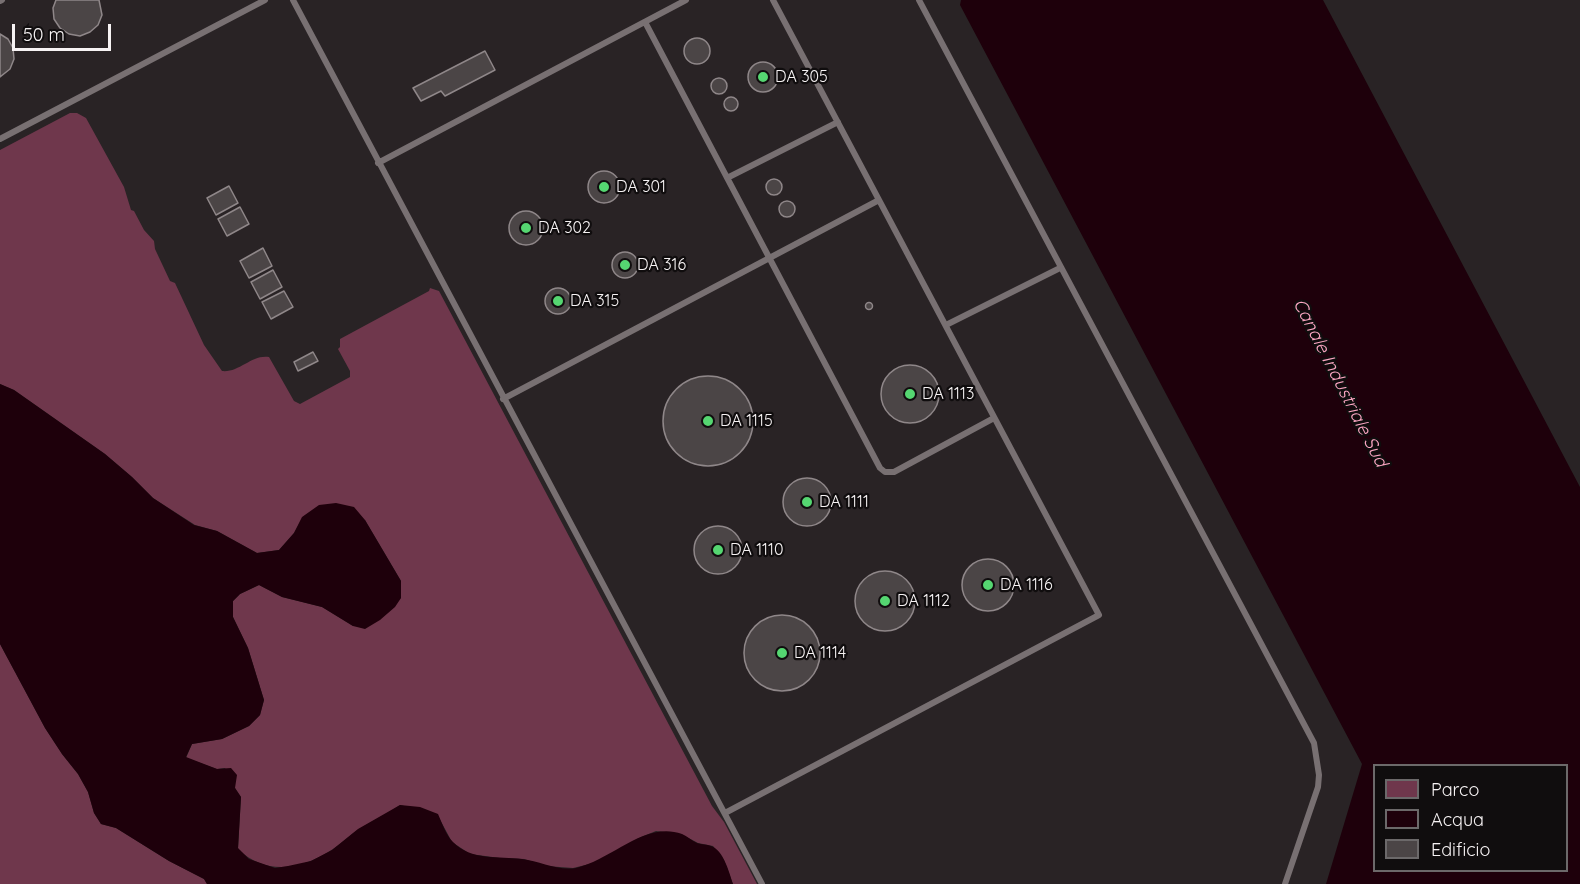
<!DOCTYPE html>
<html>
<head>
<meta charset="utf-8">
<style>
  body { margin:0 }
  #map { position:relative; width:1580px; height:884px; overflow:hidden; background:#292325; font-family:Quicksand,sans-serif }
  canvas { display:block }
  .legend { position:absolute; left:1373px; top:764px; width:195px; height:108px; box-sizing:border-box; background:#100d0e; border:2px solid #6c696a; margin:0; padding:8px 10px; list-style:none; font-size:18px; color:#f7f3f4 }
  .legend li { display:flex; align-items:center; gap:12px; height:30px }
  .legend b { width:30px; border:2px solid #6c696a }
  .scale { position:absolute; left:12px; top:24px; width:99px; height:27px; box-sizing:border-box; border:3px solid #f7f3f4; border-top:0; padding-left:8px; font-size:18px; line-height:21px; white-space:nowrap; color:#f7f3f4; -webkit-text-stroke:4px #100d0e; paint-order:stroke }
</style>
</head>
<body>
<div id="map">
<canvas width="1580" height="884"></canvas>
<ul class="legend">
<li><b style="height:16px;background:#6f374c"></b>Parco</li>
<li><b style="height:16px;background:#1e000b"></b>Acqua</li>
<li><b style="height:16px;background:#4b4546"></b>Edificio</li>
</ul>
<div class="scale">50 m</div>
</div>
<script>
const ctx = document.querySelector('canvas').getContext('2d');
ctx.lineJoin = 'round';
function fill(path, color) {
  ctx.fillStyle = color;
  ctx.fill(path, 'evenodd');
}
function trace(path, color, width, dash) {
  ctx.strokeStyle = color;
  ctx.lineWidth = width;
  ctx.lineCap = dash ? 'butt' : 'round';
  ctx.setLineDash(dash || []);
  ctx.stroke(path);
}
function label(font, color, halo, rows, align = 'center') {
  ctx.font = font + ' Quicksand,sans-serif';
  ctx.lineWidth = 4.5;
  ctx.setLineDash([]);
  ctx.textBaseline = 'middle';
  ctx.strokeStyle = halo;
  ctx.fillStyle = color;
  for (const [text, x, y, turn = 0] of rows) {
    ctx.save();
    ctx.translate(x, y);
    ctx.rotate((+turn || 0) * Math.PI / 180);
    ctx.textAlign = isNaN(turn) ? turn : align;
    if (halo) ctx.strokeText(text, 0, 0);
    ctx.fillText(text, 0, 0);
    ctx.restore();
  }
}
const green = new Path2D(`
  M 70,113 L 77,113 L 86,118 L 124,187 L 131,210 L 134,211 L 144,230 L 154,241 L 155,249 L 170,281 L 175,283 L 204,345 L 222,371 C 239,373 252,354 269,357 L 294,401 L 300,404 L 350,377 L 350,371 L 338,349 L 340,347 L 340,339 L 429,291 L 430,288 L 439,291 L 712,806 L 724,822 L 757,884 L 733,884 L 724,860 L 713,846 L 698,843 L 681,834 L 656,831 L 641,837 L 598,862 L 573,868 L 546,866 L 524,859 L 500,858 L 470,854 L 452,842 L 437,814 L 400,805 C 387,814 372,821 359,829 C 350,835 342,843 333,849 C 302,870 266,876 238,849 L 241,797 L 235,788 L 235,782 L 225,768 L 217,769 L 186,758 L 192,744 L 222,739 L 249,726 L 260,715 L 264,700 L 248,648 L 233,617 L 233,601 L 240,594 L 259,585 L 282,597 L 322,607 L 353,626 L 401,598 L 401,581 L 365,520 L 303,517 L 294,533 L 279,550 L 257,553 L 217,531 L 195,525 L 153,498 L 132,477 L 105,454 L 14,390 L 0,384 L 0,150 Z
  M 0,644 L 45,728 L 62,754 L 78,774 L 88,792 L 94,813 L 101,824 L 116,828 L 169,861 L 204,879 L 207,884 L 0,884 Z`);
const water = new Path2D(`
  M 961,0 L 1323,0 L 1580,487 L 1580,884 L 1326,884 L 1362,764 L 960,5 ZM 1374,766 L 1566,766 L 1566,870 L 1374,870 Z
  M 0,384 L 14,390 L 105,454 L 132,477 L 153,498 L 194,525 L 217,531 L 257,553 L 279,550 L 294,533 L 302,517 L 319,505 L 336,503 L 354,507 L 365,520 L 401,581 L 401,598 L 395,607 L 380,620 L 365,629 L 353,626 L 322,607 L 282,597 L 259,585 L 240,594 L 233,601 L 233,617 L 248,648 L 264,700 L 260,715 L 249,726 L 222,739 L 192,744 L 186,757 L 217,769 L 231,768 L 237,775 L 235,788 L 241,797 L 238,848 L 249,859 L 275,868 L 288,866 L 311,861 L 332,850 L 358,829 L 400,805 L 420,807 L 438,814 C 442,823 446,835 453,842 C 471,861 499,856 522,859 C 540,861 557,871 576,868 C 612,860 644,821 682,834 C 687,836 692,841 697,843 C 702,845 707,844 711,846 C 724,851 729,872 733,884 L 207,884 L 204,879 L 169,861 L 116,828 L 101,824 L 94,813 L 88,792 L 78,774 L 62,754 L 45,728 L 0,644 Z`);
const building = new Path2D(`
  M 56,0 L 99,0 L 102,15 L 98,25 L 90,32 L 80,36 L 69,34 L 60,28 L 54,19 L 53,8 Z
  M 0,34 L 8,39 L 13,48 L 14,59 L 10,69 L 0,77 Z
  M684 51a13 13 0 1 1 26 0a13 13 0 1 1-26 0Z
  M 485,51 L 495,70 L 445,96 L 441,91 L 421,101 L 413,88 Z
  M748 77a15 15 0 1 1 30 0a15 15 0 1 1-30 0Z
  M711 86a8 8 0 1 1 16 0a8 8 0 1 1-16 0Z
  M724 104a7 7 0 1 1 14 0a7 7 0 1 1-14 0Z
  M588 187a16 16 0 1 1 32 0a16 16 0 1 1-32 0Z
  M766 187a8 8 0 1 1 16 0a8 8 0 1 1-16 0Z
  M 229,186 L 238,203 L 216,215 L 207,198 Z
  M779 209a8 8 0 1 1 16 0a8 8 0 1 1-16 0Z
  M 240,207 L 249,224 L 227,236 L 218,219 Z
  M509 228a17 17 0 1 1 34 0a17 17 0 1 1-34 0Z
  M 263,248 L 272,266 L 249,278 L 240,261 Z
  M612 265a13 13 0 1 1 26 0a13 13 0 1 1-26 0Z
  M 273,270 L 282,287 L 260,299 L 251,282 Z
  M545 301a13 13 0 1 1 26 0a13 13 0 1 1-26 0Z
  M 284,291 L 293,307 L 271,319 L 262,302 Z
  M865.5 306a3.5 3.5 0 1 1 7 0a3.5 3.5 0 1 1-7 0Z
  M 313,352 L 318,361 L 298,371 L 294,362 Z
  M881 394a29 29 0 1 1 58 0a29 29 0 1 1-58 0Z
  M663 421a45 45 0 1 1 90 0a45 45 0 1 1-90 0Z
  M783 502a24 24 0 1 1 48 0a24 24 0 1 1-48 0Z
  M694 550a24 24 0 1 1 48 0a24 24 0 1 1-48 0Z
  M962 585a26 26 0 1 1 52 0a26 26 0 1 1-52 0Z
  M855 601a30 30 0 1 1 60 0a30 30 0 1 1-60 0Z
  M744 653a38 38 0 1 1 76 0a38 38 0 1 1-76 0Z`);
const service = new Path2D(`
  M 293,0 L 762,884
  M 919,0 L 1314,743 L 1319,775 L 1318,787 L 1285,884
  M 0,1 L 2,0
  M 645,22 L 880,468 L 885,472 L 894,472 L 994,418
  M 0,139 L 265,0
  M 378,163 L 686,0
  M 727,178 L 838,122
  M 946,325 L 1060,268
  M 503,399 L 879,200
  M 725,813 L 1099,615 L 773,0`);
const markers = [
  [763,77,6,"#55d671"],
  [604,187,6,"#55d671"],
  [526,228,6,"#55d671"],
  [625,265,6,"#55d671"],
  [558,301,6,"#55d671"],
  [910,394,6,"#55d671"],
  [708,421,6,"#55d671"],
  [807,502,6,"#55d671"],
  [718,550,6,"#55d671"],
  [988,585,6,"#55d671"],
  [885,601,6,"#55d671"],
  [782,653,6,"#55d671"]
];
const poiNames = [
  ["DA 305",775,77],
  ["DA 301",616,187],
  ["DA 302",538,228],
  ["DA 316",637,265],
  ["DA 315",570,301],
  ["DA 1113",922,394],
  ["DA 1115",720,421],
  ["DA 1111",819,502],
  ["DA 1110",730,550],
  ["DA 1116",1000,585],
  ["DA 1112",897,601],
  ["DA 1114",794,653]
];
const waterNames = [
  ["Canale Industriale Sud",1340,383,63]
];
fill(green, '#6f374c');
fill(water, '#1e000b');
fill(building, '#4b4546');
trace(building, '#8f8789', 1.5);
trace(service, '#787072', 6);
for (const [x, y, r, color] of markers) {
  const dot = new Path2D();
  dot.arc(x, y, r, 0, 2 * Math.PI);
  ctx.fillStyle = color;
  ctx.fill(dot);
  trace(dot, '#100d0e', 2);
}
label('16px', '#f7f3f4', '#100d0e', poiNames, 'left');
label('italic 18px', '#fda7c4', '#100d0e', waterNames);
</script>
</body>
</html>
